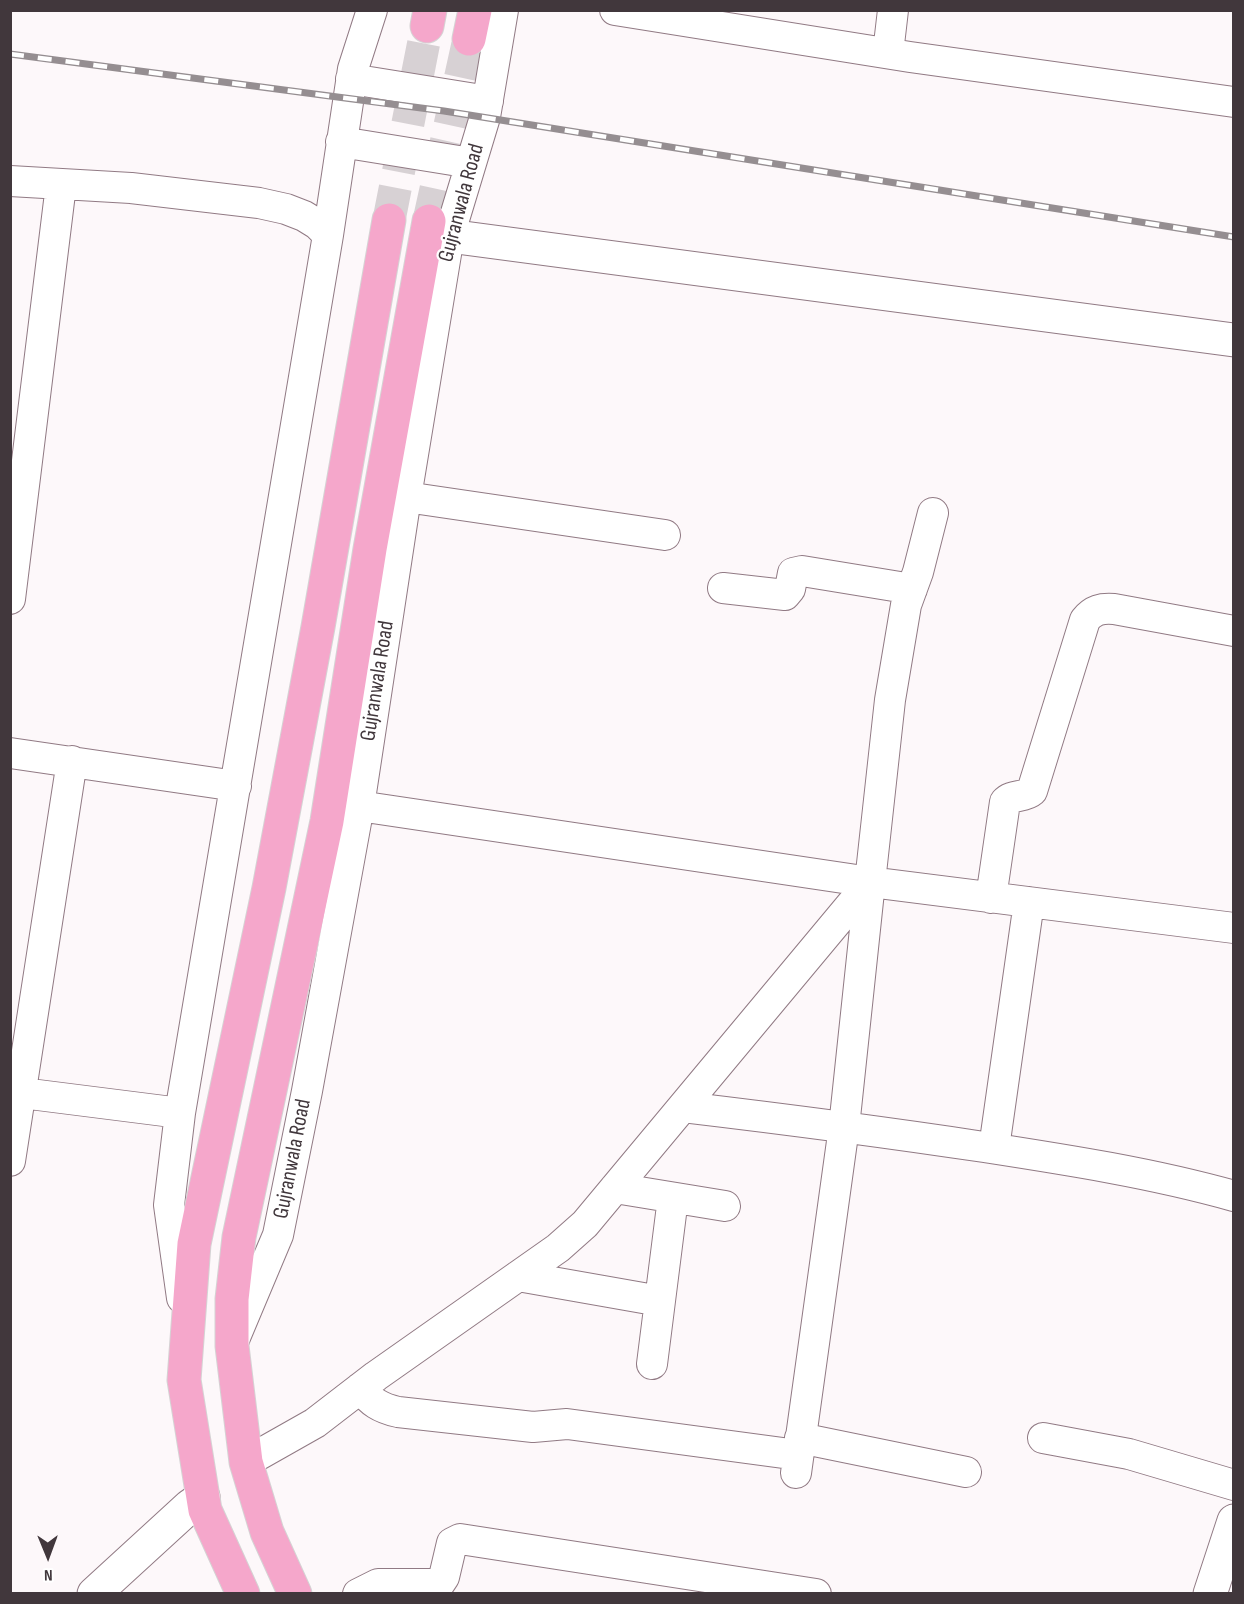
<!DOCTYPE html>
<html>
<head>
<meta charset="utf-8">
<style>
  body { margin:0 }
  #map { position:relative; width:1244px; height:1604px; overflow:hidden; background:#fdf8fa; font-family:"Sofia Sans Condensed",sans-serif }
  canvas { display:block }
  .frame { position:absolute; inset:0; border:12px solid #41373c; pointer-events:none }
  .north { position:absolute; left:18px; top:1526px; width:60px; height:60px; -webkit-text-stroke:4px #fff; paint-order:stroke; rotate:179deg; font-size:16px; font-weight:700; line-height:24px; text-align:center; color:#41373c }
  .north::after { content:''; display:block; margin:auto; width:21px; height:27px; background:#41373c; clip-path:polygon(50% 0,100% 100%,50% 72%,0 100%) }
</style>
</head>
<body>
<div id="map">
<canvas width="1244" height="1604"></canvas>
<div class="frame"></div>
<div class="north">N</div>
</div>
<script>
const ctx = document.querySelector('canvas').getContext('2d');
ctx.lineJoin = 'round';
function trace(path, color, width, dash) {
  ctx.strokeStyle = color;
  ctx.lineWidth = width;
  ctx.lineCap = dash ? 'butt' : 'round';
  ctx.setLineDash(dash || []);
  ctx.stroke(path);
}
function label(font, color, halo, rows, align = 'center') {
  ctx.font = font + ' "Sofia Sans Condensed",sans-serif';
  ctx.lineWidth = 4.5;
  ctx.setLineDash([]);
  ctx.textBaseline = 'middle';
  ctx.strokeStyle = halo;
  ctx.fillStyle = color;
  for (const [text, x, y, turn = 0] of rows) {
    ctx.save();
    ctx.translate(x, y);
    ctx.rotate((+turn || 0) * Math.PI / 180);
    ctx.textAlign = isNaN(turn) ? turn : align;
    if (halo) ctx.strokeText(text, 0, 0);
    ctx.fillText(text, 0, 0);
    ctx.restore();
  }
}
const highwayTunnel = new Path2D(`
  M 389,220 L 427,26
  M 429,221 L 469,39`);
const street = new Path2D(`
  M 615,10 L 910,57 L 1234,102
  M 888,53 L 893,10
  M 351,79 L 488,101
  M 341,142 L 471,163
  M 10,181 L 131,188 L 259,203 L 286,209 L 304,216 L 317,224 L 328,235
  M 406,497 L 665,535
  M 723,588 L 785,595 L 790,589 L 793,573 L 802,571 L 912,589
  M 10,599 L 61,185
  M 10,753 L 236,786
  M 359,806 L 870,882 L 1234,928
  M 991,898 L 1005,802 C 1012,794 1024,798 1032,791 L 1085,620 C 1093,610 1101,608 1114,609 L 1234,631
  M 22,1093 L 180,1113
  M 683,1107 C 784,1119 884,1132 984,1147 C 1068,1160 1152,1173 1234,1196
  M 994,1148 L 1029,902
  M 10,1161 L 72,761
  M 615,1188 L 725,1206
  M 518,1276 L 660,1301
  M 182,1298 L 169,1205 L 180,1113 L 328,235 L 353,69 L 372,10
  M 233,1342 L 278,1235 L 307,1091 L 359,806 L 406,497 L 449,236 L 485,117 L 503,10
  M 652,1364 L 673,1198
  M 360,1388 C 371,1402 380,1408 398,1412 L 533,1427 L 567,1424 L 798,1455
  M 800,1438 L 966,1472
  M 1043,1438 L 1129,1454 L 1234,1485
  M 246,1462 L 315,1423 L 376,1376 L 558,1248 L 585,1224 L 870,882 L 890,700 L 906,605 L 918,572 L 933,513
  M 796,1473 L 844,1127 L 870,882
  M 358,1594 L 378,1584 L 430,1584 L 440,1583 L 444,1577 L 452,1543 L 460,1539 L 816,1594`);
const secondary = new Path2D(`
  M 449,236 L 1234,340
  M 94,1594 L 190,1506 L 203,1497
  M 1210,1594 L 1234,1521`);
const highway = new Path2D(`
  M 427,26 L 430,10
  M 469,39 L 475,10
  M 243,1594 L 205,1510 L 184,1380 L 194,1244 L 269,888 L 318,627 L 389,220
  M 295,1594 L 267,1532 L 246,1462 L 232,1346 L 232,1299 L 239,1237 L 327,821 L 370,549 L 429,221`);
const rail = new Path2D(`
  M 10,54 L 444,111 L 1234,237`);
const streetNames = [
  ["Gujranwala Road",462,203,-75],
  ["Gujranwala Road",378,681,-81],
  ["Gujranwala Road",293,1159,-79]
];
trace(highwayTunnel, '#d7d1d4', 33, [33, 16]);
trace(street, '#917a84', 32);
trace(secondary, '#917a84', 35);
trace(highway, '#d5d3d4', 35);
trace(street, '#fff', 30);
trace(secondary, '#fff', 33);
trace(highway, '#f5a7cb', 33);
trace(rail, '#958e91', 7);
trace(rail, '#fff', 4.5, [14]);
label('22px', '#41373c', '#fff', streetNames);
</script>
</body>
</html>
